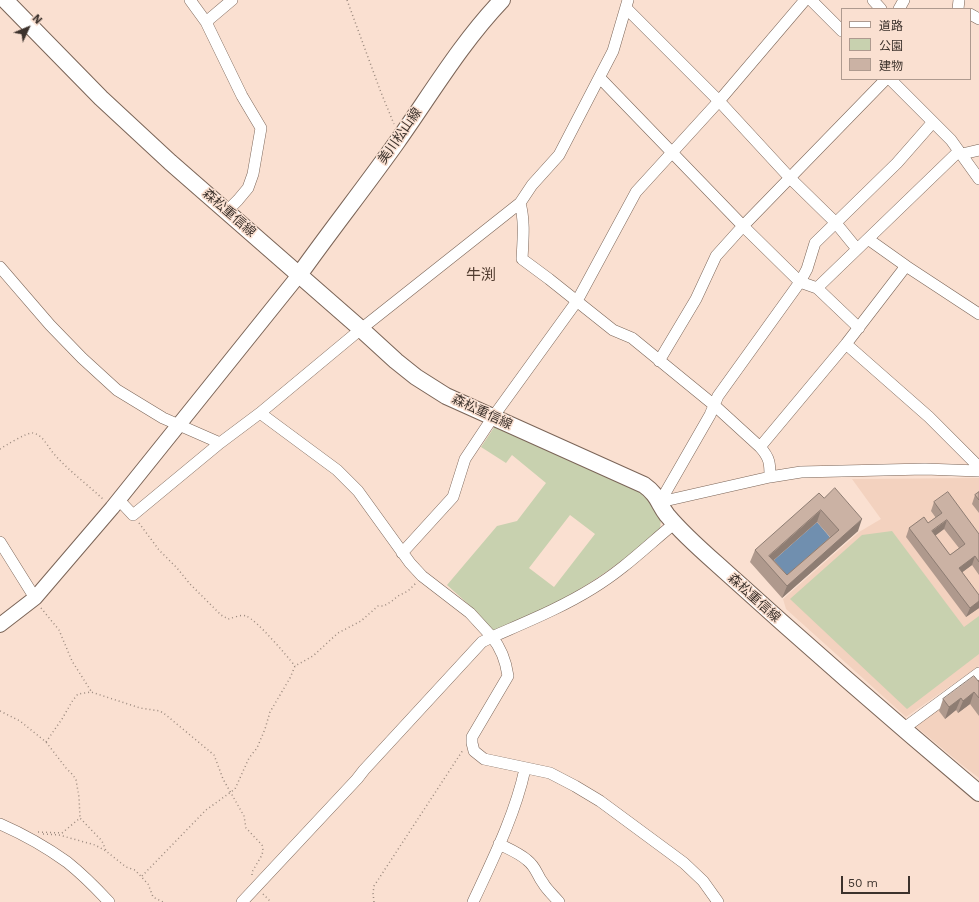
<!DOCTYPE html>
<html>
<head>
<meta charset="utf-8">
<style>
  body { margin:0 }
  #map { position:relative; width:979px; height:902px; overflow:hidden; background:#fae0d1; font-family:"Work Sans","Noto Sans JP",sans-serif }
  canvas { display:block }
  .legend { position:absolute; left:841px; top:8px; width:130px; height:72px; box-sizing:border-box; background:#fae0d1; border:1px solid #ae9a8f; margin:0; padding:5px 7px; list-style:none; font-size:12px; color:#3c322c }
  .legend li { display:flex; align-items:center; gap:8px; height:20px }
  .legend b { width:20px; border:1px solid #ae9a8f }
  .north { position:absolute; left:8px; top:8px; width:40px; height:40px; -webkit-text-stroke:3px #fae0d1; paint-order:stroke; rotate:46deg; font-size:11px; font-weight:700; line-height:16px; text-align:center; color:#3c322c }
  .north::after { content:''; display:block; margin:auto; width:14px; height:18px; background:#3c322c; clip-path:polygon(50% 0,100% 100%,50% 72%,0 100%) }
  .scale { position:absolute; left:841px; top:876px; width:69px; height:18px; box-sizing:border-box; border:2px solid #3c322c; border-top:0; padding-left:5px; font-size:12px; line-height:14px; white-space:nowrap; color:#3c322c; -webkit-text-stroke:3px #fae0d1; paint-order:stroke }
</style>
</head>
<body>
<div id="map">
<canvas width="979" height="902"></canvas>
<ul class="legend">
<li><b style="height:5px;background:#fff"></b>道路</li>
<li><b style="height:11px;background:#c8d1af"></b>公園</li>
<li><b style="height:11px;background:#cbb2a4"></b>建物</li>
</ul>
<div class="north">N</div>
<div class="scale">50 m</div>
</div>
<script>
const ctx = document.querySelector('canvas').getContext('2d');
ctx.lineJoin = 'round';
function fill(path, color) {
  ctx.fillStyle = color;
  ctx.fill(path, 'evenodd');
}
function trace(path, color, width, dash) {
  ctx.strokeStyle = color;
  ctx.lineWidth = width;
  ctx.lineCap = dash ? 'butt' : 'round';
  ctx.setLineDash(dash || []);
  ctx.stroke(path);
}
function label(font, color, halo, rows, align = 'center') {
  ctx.font = font + ' "Work Sans","Noto Sans JP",sans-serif';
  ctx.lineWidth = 3;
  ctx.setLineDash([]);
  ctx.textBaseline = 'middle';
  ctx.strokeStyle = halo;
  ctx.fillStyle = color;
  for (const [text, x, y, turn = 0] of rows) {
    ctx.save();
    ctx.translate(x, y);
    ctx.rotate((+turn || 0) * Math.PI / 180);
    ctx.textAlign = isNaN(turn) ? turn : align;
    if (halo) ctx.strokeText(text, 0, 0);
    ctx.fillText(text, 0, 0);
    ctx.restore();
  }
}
const built = new Path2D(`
  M 979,478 L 979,666 L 906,717 L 786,609 L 783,599 L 859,532 L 881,519 L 852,479 Z
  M 979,678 L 979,778 L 962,765 L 914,725 Z`);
const green = new Path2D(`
  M 495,426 L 638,488 L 649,496 L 661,517 L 660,531 C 627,557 594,583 557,602 C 536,613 514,622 493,631 L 478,613 L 447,585 L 497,526 L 517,521 L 546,483 L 512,455 L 506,463 L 481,447 ZM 570,515 L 595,534 L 554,587 L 529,568 Z
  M 892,531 L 964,627 L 979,616 L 979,654 L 907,709 L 790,599 L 862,535 Z`);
const water = new Path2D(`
  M 817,522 L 834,542 L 783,587 L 765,568 Z`);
const path = new Path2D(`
  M 347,0 L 380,90 L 394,124
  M 0,449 C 5,446 27,432 33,433 C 43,435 48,447 54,454 C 69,471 88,485 104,500
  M 139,523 L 159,550 L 177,568 L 190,584 L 221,615 L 228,619 C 233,618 241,614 246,616 C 257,620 286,655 295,666
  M 41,608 L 59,630 L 72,661 L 91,691
  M 0,711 L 20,721 L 46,742 L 66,768 L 73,775 L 76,780 L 79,797 L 80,818
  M 46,742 L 62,719 L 73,700 L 78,694 L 91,692 L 140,708 L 160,711 L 166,715 L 214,755 L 223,779 L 244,816 L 246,828 L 262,845 L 263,850 L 262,855 L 252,872 L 252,876
  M 38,832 L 62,833 L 80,818 L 102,841 L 106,851
  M 43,834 L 59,835 L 95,845 L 106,851 L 126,867 L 135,870 L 148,884 L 153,897 L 163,902
  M 142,876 L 206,810 L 235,789 L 249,758 L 257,748 L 265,729 L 270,712 L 290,678 L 295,666 L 313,656 L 338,633 L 361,621 L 378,606 L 384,606 L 392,601 L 398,596 L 408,591 L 416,583
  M 263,894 L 271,902
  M 374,902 L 373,893 L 374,886 L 463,750`);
const minor = new Path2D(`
  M 190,0 L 206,22 L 242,96 L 261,128 L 253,174 L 248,188 L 238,200 L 227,211
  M 811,0 L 842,31
  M 873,0 L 881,9
  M 626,8 L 719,101 L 790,178 L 835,222 L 857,249
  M 899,9 L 904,0
  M 958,9 L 959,0
  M 970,14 L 979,19
  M 206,22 L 232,0
  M 600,78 L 743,226 L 800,282 L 817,288 L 859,328
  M 890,79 L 951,140 L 979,179
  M 962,154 L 979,150
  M 520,203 C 525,221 523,240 522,259 L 549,279 L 613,330 L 632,338 L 714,405 L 760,447 C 770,458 770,464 770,477
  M 868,239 L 906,266 L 979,314
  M 0,267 L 50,325 L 82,358 L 117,390 L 163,418 L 220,443 L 260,413 L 337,470 L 358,491 L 410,563 L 422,576 L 470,613 L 492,637 L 482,642 L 364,770 L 357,779 L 242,902
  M 817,288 L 959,151
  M 846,344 L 929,417 L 979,467
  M 659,361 L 696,299 L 716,256 L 743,226 L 886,79
  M 260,413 L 361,329 L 520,203 L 532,185 L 559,155 L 613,51 L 628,0
  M 760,447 L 846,344 L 906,266
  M 119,500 L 133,515 L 220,443
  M 660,502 L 710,415 L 718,396 L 800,282 L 807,269 L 815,243 L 897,163 L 933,122
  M 660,502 L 770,477 L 801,472 L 925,469 L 979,471
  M 675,523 C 648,545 623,570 593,588 C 561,608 526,622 492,637 C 501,648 506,662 508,676 L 472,737 L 472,743 L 474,751 L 484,759 L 550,773 L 575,786 L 600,801 L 684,863 L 703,881 L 718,902
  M 0,542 L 35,598
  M 402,553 L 453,497 L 465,459 L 493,417 L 577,301 L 636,192 L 719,101 L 805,0
  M 903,729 L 979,673
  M 0,824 C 23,834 46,847 67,862 C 82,874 96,888 109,902
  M 499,844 C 509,849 519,853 527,860 C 537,868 536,874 543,883 C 547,890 554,896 559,902
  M 473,902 C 493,859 515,815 525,769`);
const tertiary = new Path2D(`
  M 0,625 L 35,598 L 112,508 L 299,275`);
const secondary = new Path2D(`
  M 5,0 L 101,98 L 170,162 L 361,329 L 396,361 L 416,377 L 446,396 L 644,485 C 658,495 658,503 667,515 C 682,533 700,549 717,564 C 803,642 890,718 979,793
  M 299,275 C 331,230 365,187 397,142 C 431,94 461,43 502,0`);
const wall = new Path2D(`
  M 979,492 L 979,513 L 972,504 L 975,495 Z
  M 824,498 L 858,531 L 782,598 L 750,562 L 755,550 ZM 817,522 L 830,537 L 787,575 L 774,560 Z
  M 934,502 L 979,534 L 979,575 L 972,565 L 962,572 L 979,608 L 966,617 L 906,537 L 909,528 L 928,523 L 936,518 L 931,511 ZM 944,529 L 959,548 L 950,555 L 935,536 Z
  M 979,682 L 979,716 L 970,704 L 958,713 L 956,710 L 945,719 L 939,711 L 943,699 Z`);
const shadedWall = new Path2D(`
  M 821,510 L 817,522 L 768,565 L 769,556 Z
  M 862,519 L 858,531 L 782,598 L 787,586 Z
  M 947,520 L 944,529 L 929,540 L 932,531 Z
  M 975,556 L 972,565 L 956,577 L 959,568 Z
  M 979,601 L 979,608 L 966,617 L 970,608 Z
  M 974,692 L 970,704 L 958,713 L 963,701 Z
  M 961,698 L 956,710 L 945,719 L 949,707 Z`);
const building = new Path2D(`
  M 835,488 L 862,519 L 787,586 L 755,550 L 819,493 L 824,498 ZM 821,510 L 839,530 L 787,575 L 769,556 Z
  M 948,492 L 979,534 L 979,562 L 975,556 L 959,568 L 979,595 L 979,601 L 970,608 L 909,528 L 924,517 L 928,523 L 942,513 L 934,502 ZM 947,520 L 965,544 L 950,555 L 932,531 Z
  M 979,492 L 979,500 L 975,495 Z
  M 974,676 L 979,682 L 979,698 L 974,692 L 963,701 L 961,698 L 949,707 L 943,699 Z`);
const streetNames = [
  ["美川松山線",400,136,-55],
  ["森松重信線",229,213,41],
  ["森松重信線",482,412,25],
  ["森松重信線",754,598,42]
];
const quarterNames = [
  ["牛渕",481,276]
];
fill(built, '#f3d2bf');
fill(green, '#c8d1af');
fill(water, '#708faf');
trace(minor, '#7b6558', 12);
trace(tertiary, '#7b6558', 16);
trace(secondary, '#7b6558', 18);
trace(path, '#9c8a7f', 1.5, [1, 3]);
trace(minor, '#fff', 11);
trace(tertiary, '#fff', 14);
trace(secondary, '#fff', 16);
fill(wall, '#af998d');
fill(shadedWall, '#8e7d73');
fill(building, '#cbb2a4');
trace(building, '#8e7d73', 1);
label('13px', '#3c322c', '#fae0d1', streetNames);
label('15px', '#513c30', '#fae0d1', quarterNames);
</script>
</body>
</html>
